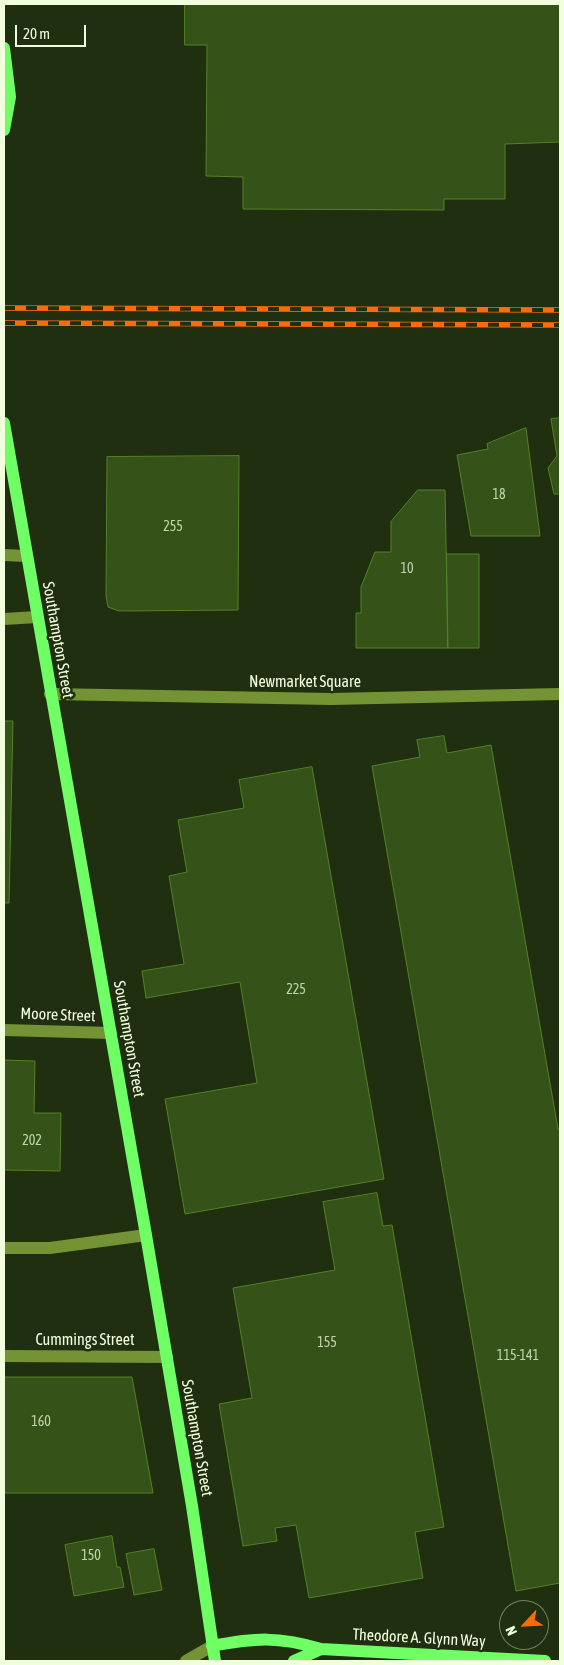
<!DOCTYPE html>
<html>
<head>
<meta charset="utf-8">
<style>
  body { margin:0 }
  #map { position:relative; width:564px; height:1665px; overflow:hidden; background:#202f0f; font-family:"Asap Condensed",sans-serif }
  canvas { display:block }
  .frame { position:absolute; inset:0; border:5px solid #f1ffdd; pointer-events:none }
  .north { position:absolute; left:499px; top:1600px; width:50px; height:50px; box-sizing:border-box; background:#202f0f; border:1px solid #748261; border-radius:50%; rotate:245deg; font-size:14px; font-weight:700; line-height:20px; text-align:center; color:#f1ffdd }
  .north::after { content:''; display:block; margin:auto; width:18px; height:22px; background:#ff6b09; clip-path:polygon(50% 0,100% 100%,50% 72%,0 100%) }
  .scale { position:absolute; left:15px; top:25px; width:71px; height:22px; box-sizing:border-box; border:2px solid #f1ffdd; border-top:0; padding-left:6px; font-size:15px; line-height:18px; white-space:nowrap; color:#f1ffdd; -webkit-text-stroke:4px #202f0f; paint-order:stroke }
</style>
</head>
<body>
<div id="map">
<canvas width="564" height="1665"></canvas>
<div class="frame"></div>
<div class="north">N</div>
<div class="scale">20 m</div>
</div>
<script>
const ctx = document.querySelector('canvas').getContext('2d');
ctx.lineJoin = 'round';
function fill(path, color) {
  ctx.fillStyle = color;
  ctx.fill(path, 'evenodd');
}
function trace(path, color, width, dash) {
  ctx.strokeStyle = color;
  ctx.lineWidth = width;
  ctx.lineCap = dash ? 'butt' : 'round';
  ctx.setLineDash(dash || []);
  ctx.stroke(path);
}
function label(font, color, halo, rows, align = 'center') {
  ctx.font = font + ' "Asap Condensed",sans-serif';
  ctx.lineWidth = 5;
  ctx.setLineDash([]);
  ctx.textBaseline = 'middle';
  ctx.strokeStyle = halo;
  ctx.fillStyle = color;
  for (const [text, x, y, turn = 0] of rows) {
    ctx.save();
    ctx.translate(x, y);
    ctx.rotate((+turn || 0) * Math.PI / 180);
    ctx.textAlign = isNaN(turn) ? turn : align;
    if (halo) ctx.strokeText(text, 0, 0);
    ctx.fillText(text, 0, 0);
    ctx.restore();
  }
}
const building = new Path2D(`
  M 185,4 L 560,4 L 560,142 L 505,144 L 505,199 L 444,199 L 444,210 L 243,209 L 243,177 L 206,176 L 207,45 L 185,45 Z
  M 560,418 L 560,494 L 554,494 L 548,468 L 557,456 L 551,419 Z
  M 526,428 L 540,536 L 471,536 L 457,455 L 488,449 L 487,444 Z
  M 239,456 L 238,610 L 119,611 L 108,607 L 106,596 L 107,457 Z
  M 418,490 L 445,490 L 448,648 L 356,648 L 356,613 L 361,613 L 361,587 L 375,552 L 391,552 L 391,522 Z
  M 447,554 L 479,554 L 479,648 L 448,648 Z
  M 4,721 L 13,721 L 9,903 L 4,903 Z
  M 444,736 L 447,753 L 491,745 L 558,1129 L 560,1129 L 560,1583 L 516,1591 L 372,766 L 420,757 L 417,740 Z
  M 312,767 L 384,1179 L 185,1214 L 165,1099 L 257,1083 L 240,982 L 146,998 L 142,971 L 184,964 L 169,876 L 187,872 L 178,820 L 244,808 L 239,780 Z
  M 4,1060 L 35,1061 L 34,1113 L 61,1113 L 60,1171 L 4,1170 Z
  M 377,1193 L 383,1226 L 392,1225 L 444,1527 L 415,1532 L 423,1578 L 309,1598 L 296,1525 L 275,1528 L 277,1541 L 243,1546 L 219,1404 L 252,1398 L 233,1288 L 335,1270 L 323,1202 Z
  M 4,1377 L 132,1377 L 153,1493 L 4,1493 Z
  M 112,1536 L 117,1567 L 120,1567 L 124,1587 L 74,1596 L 65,1545 Z
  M 154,1549 L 162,1590 L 134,1595 L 126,1554 Z`);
const minor = new Path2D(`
  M 4,555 L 26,556
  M 4,619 L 37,617
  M 50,694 L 331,699 L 560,694
  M 4,1030 L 111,1033
  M 4,1248 L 50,1248 L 146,1235
  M 4,1356 L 167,1357
  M 186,1661 L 212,1646`);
const major = new Path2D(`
  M 4,48 L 10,97 L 4,130
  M 4,423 L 146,1235 L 192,1506 L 215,1661
  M 212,1646 C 255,1638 278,1636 321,1649 L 545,1661
  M 294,1661 L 321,1649`);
const rail = new Path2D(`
  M 4,308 L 560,310
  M 4,323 L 560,325`);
const numberNames = [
  ["18",499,495],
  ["255",173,527],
  ["10",407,569],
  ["225",296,990],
  ["202",32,1141],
  ["155",327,1343],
  ["115-141",518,1356],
  ["160",41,1422],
  ["150",91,1556]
];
const streetNames = [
  ["Southampton Street",58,640,80],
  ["Newmarket Square",305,682],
  ["Moore Street",58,1015,2],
  ["Southampton Street",129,1039,80],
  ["Cummings Street",85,1340],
  ["Southampton Street",197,1438,80],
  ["Theodore A. Glynn Way",419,1638,3]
];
fill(building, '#355219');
trace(building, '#548128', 1);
trace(minor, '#739335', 12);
trace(major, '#6fff64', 12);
trace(rail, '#ff6b09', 5.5);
trace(rail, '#202f0f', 4, [11]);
label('14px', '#c2d4ac', null, numberNames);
label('16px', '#f1ffdd', '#202f0f', streetNames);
</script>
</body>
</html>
